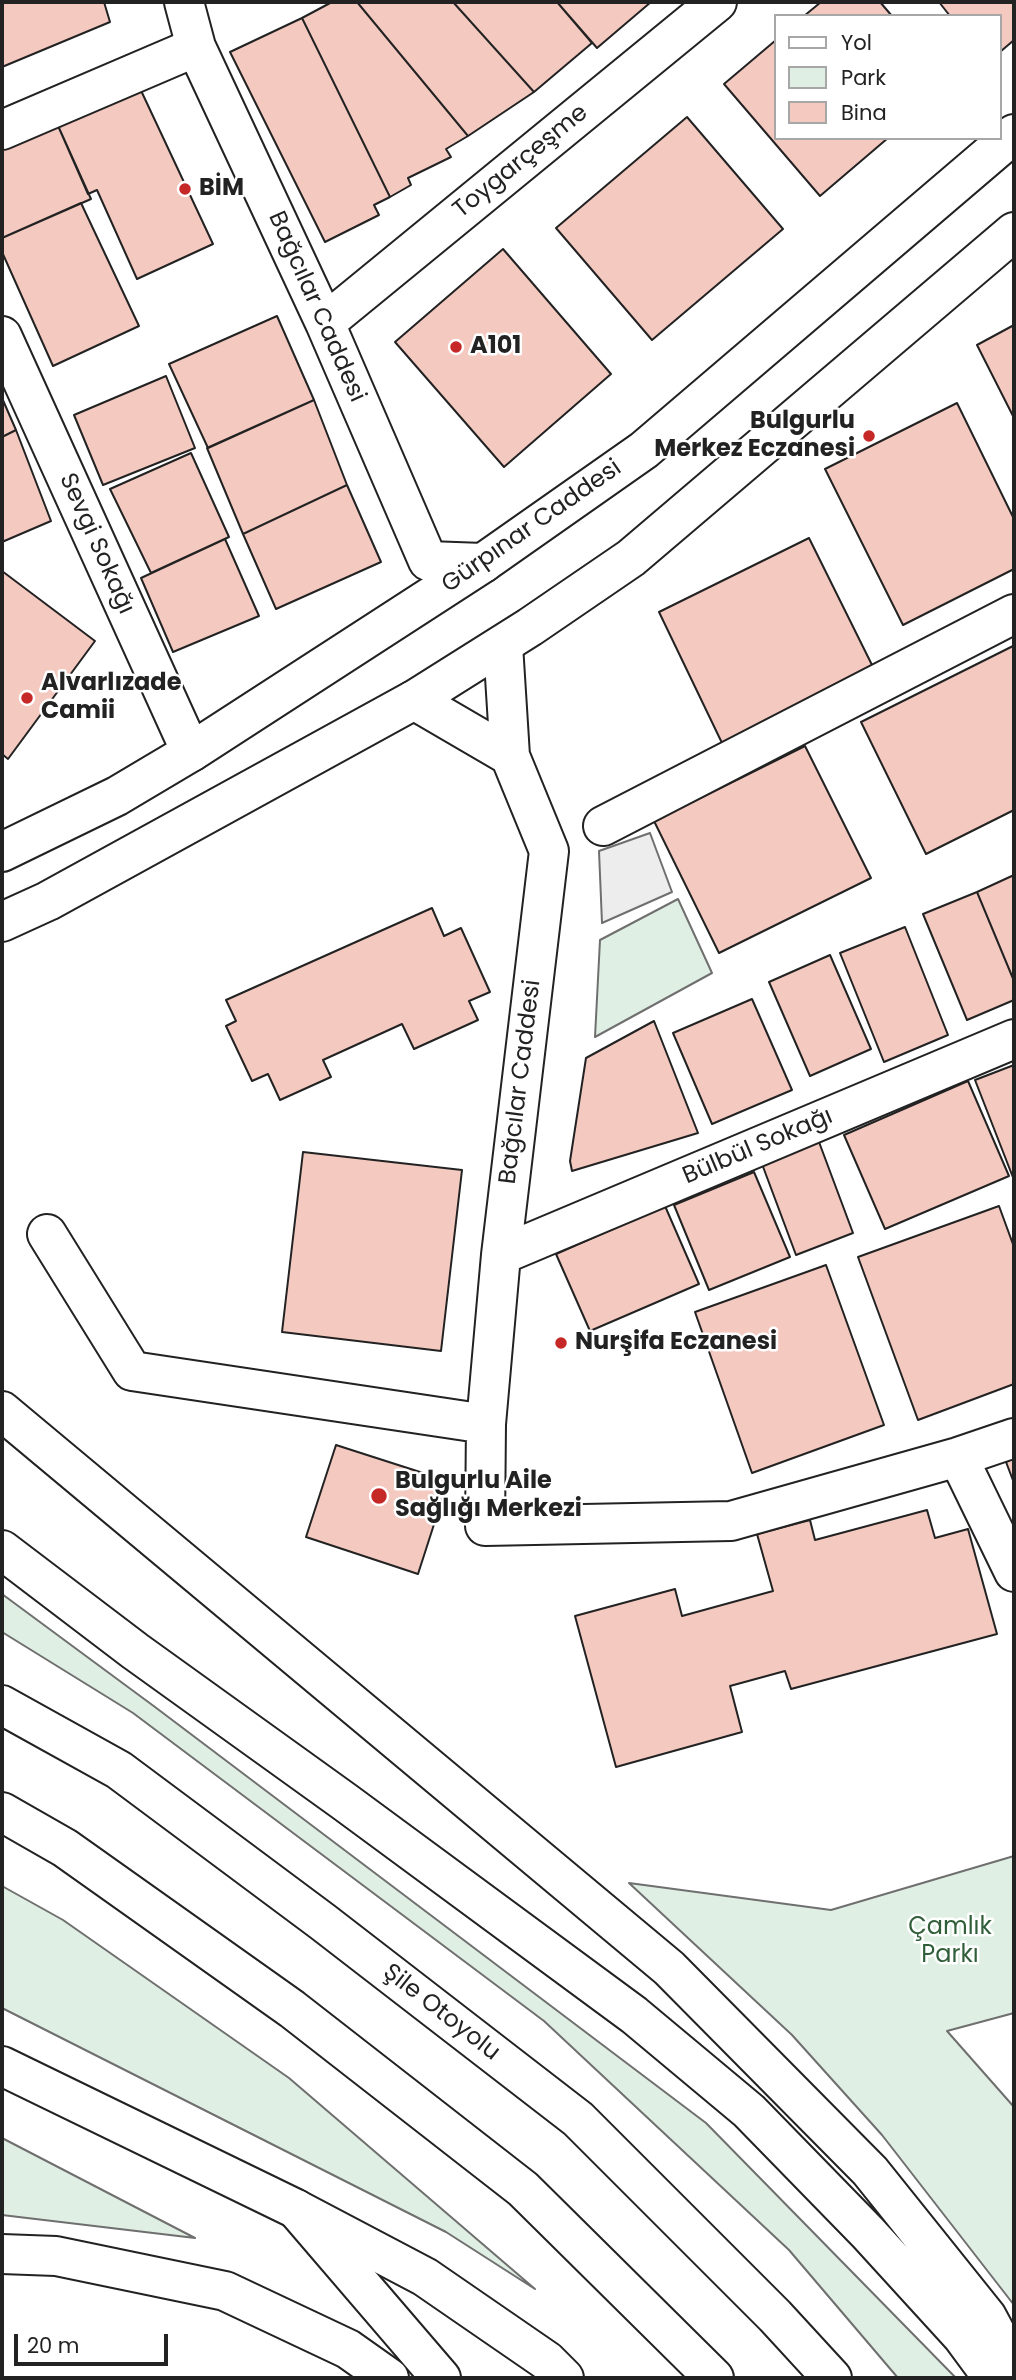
<!DOCTYPE html>
<html>
<head>
<meta charset="utf-8">
<style>
  body { margin:0 }
  #map { position:relative; width:1016px; height:2380px; overflow:hidden; background:#fff; font-family:Poppins,sans-serif }
  canvas { display:block }
  .frame { position:absolute; inset:0; border:4px solid #222; pointer-events:none }
  .legend { position:absolute; left:774px; top:14px; width:228px; height:126px; box-sizing:border-box; background:#fff; border:2px solid #a7a7a7; margin:0; padding:9px 12px; list-style:none; font-size:21px; color:#222 }
  .legend li { display:flex; align-items:center; gap:14px; height:35px }
  .legend b { width:35px; border:2px solid #a7a7a7 }
  .scale { position:absolute; left:14px; top:2334px; width:154px; height:32px; box-sizing:border-box; border:4px solid #222; border-top:0; padding-left:9px; font-size:21px; line-height:24px; white-space:nowrap; color:#222; -webkit-text-stroke:5px #fff; paint-order:stroke }
</style>
</head>
<body>
<div id="map">
<canvas width="1016" height="2380"></canvas>
<div class="frame"></div>
<ul class="legend">
<li><b style="height:9px;background:#fff"></b>Yol</li>
<li><b style="height:19px;background:#e0efe3"></b>Park</li>
<li><b style="height:19px;background:#f3c9c0"></b>Bina</li>
</ul>
<div class="scale">20 m</div>
</div>
<script>
const ctx = document.querySelector('canvas').getContext('2d');
ctx.lineJoin = 'round';
function fill(path, color) {
  ctx.fillStyle = color;
  ctx.fill(path, 'evenodd');
}
function trace(path, color, width, dash) {
  ctx.strokeStyle = color;
  ctx.lineWidth = width;
  ctx.lineCap = dash ? 'butt' : 'round';
  ctx.setLineDash(dash || []);
  ctx.stroke(path);
}
function label(font, color, halo, rows, align = 'center') {
  ctx.font = font + ' Poppins,sans-serif';
  ctx.lineWidth = 5;
  ctx.setLineDash([]);
  ctx.textBaseline = 'middle';
  ctx.strokeStyle = halo;
  ctx.fillStyle = color;
  for (const [text, x, y, turn = 0] of rows) {
    ctx.save();
    ctx.translate(x, y);
    ctx.rotate((+turn || 0) * Math.PI / 180);
    ctx.textAlign = isNaN(turn) ? turn : align;
    if (halo) ctx.strokeText(text, 0, 0);
    ctx.fillText(text, 0, 0);
    ctx.restore();
  }
}
const green = new Path2D(`
  M 678,899 L 712,973 L 595,1037 L 600,940 Z
  M 2,1594 L 155,1707 L 706,2123 L 956,2378 L 898,2378 L 789,2250 L 544,2021 L 133,1713 L 2,1632 Z
  M 1014,1856 L 1014,2013 L 947,2031 L 1014,2107 L 1014,2305 L 882,2135 L 792,2035 L 629,1883 L 831,1910 Z
  M 2,1886 L 63,1920 L 289,2078 L 535,2289 L 446,2232 L 2,2008 Z
  M 2,2138 L 195,2238 L 2,2215 Z`);
const parking = new Path2D(`
  M 650,833 L 672,892 L 602,923 L 599,851 Z`);
const building = new Path2D(`
  M 2,2 L 104,2 L 110,22 L 2,67 Z
  M 332,2 L 357,2 L 468,136 L 446,149 L 451,157 L 408,178 L 411,185 L 390,197 L 302,18 Z
  M 357,2 L 453,2 L 534,92 L 468,136 Z
  M 453,2 L 557,2 L 592,43 L 534,92 Z
  M 557,2 L 651,2 L 597,48 Z
  M 821,2 L 880,2 L 892,16 L 804,16 Z
  M 939,2 L 1014,2 L 1014,40 L 1000,52 L 1000,16 L 950,16 Z
  M 302,18 L 390,197 L 374,205 L 379,215 L 325,242 L 230,52 Z
  M 776,40 L 776,138 L 888,138 L 820,196 L 724,84 Z
  M 137,82 L 213,244 L 137,279 L 97,190 L 88,194 L 55,119 Z
  M 687,117 L 783,229 L 652,340 L 556,228 Z
  M 55,119 L 91,199 L 2,238 L 2,132 Z
  M 81,203 L 139,326 L 53,366 L 2,252 L 2,238 Z
  M 503,249 L 611,374 L 504,467 L 395,342 Z
  M 277,316 L 314,400 L 208,448 L 169,364 Z
  M 1014,325 L 1014,418 L 977,345 Z
  M 166,376 L 195,448 L 103,485 L 74,415 Z
  M 2,398 L 16,430 L 2,437 Z
  M 314,400 L 347,485 L 243,534 L 207,448 Z
  M 957,403 L 1014,519 L 1014,569 L 903,625 L 825,469 Z
  M 16,430 L 51,521 L 2,542 L 2,437 Z
  M 191,453 L 229,537 L 151,573 L 110,489 Z
  M 347,485 L 381,562 L 276,609 L 243,534 Z
  M 809,538 L 874,669 L 722,743 L 659,612 Z
  M 225,539 L 259,616 L 173,652 L 141,578 Z
  M 2,571 L 95,641 L 8,759 L 2,754 Z
  M 1013,646 L 1014,810 L 926,854 L 861,722 Z
  M 805,746 L 871,878 L 719,953 L 654,821 Z
  M 1014,875 L 1014,981 L 977,892 Z
  M 977,892 L 1014,981 L 1014,1000 L 967,1020 L 923,914 Z
  M 432,908 L 444,936 L 461,928 L 490,992 L 469,1001 L 478,1020 L 414,1049 L 402,1024 L 323,1060 L 331,1077 L 280,1100 L 268,1074 L 252,1081 L 226,1026 L 236,1021 L 226,1000 Z
  M 905,927 L 948,1035 L 884,1062 L 840,953 Z
  M 830,955 L 871,1049 L 810,1076 L 769,982 Z
  M 752,999 L 792,1090 L 712,1124 L 673,1033 Z
  M 654,1021 L 698,1133 L 572,1171 L 570,1161 L 586,1058 Z
  M 1014,1065 L 1014,1180 L 975,1080 Z
  M 968,1081 L 1009,1176 L 885,1229 L 844,1135 Z
  M 819,1142 L 853,1233 L 796,1255 L 762,1164 Z
  M 303,1152 L 462,1170 L 441,1351 L 282,1332 Z
  M 754,1172 L 790,1257 L 709,1290 L 674,1205 Z
  M 665,1206 L 699,1284 L 590,1331 L 556,1254 Z
  M 999,1206 L 1014,1247 L 1014,1384 L 918,1420 L 858,1257 Z
  M 826,1265 L 884,1425 L 752,1473 L 695,1312 Z
  M 336,1445 L 448,1481 L 418,1574 L 306,1537 Z
  M 1014,1458 L 1014,1483 L 1006,1462 Z
  M 927,1510 L 935,1538 L 968,1529 L 997,1634 L 791,1689 L 785,1671 L 730,1686 L 742,1732 L 616,1767 L 575,1616 L 675,1589 L 682,1616 L 773,1591 L 757,1534 L 810,1520 L 815,1540 Z`);
const minor = new Path2D(`
  M 184,2 L 196,47 L 325,323 L 428,561 L 483,563
  M 2,130 L 196,47
  M 325,323 L 717,2
  M 2,336 L 191,752
  M 503,645 L 510,756 L 549,851 L 501,1255 L 486,1424 L 485,1526 L 731,1521 L 958,1457 L 1014,1438
  M 414,700 L 510,756
  M 603,826 L 1014,614
  M 47,1234 L 132,1371 L 486,1424
  M 501,1255 L 1014,1039
  M 958,1457 L 1014,1572
  M 2,2254 L 56,2256 L 225,2291 L 348,2349 L 389,2378`);
const major = new Path2D(`
  M 2,852 L 117,796 L 191,752 L 483,563 L 644,450 L 1014,134
  M 2,922 L 48,901 L 414,700 L 530,627 L 631,558 L 1014,232
  M 296,2209 L 441,2378`);
const highway = new Path2D(`
  M 2,1411 L 669,1968 L 870,2171 L 987,2317 L 1014,2367
  M 2,1550 L 135,1651 L 345,1802 L 634,2015 L 749,2111 L 868,2233 L 962,2336 L 993,2378
  M 2,1705 L 119,1770 L 323,1922 L 578,2119 L 775,2316 L 832,2378
  M 2,1812 L 65,1848 L 292,2009 L 523,2189 L 714,2378
  M 2,2066 L 294,2208 L 425,2277 L 547,2361 L 564,2378`);
const markers = [
  [185,189,7,"#c62828"],
  [456,347,7,"#c62828"],
  [869,436,7,"#c62828"],
  [27,698,7,"#c62828"],
  [561,1343,7,"#c62828"],
  [379,1496,9,"#c62828"]
];
const streetNames = [
  ["Toygarçeşme",521,162,-39],
  ["Bağcılar Caddesi",316,307,66],
  ["Gürpınar Caddesi",532,527,-35],
  ["Sevgi Sokağı",96,544,66],
  ["Bağcılar Caddesi",521,1082,-83],
  ["Bülbül Sokağı",758,1147,-23],
  ["Şile Otoyolu",441,2013,38]
];
const poiNames = [
  ["BİM",199,189],
  ["A101",470,347],
  ["Bulgurlu",855,422,"right"],
  ["Merkez Eczanesi",855,450,"right"],
  ["Alvarlızade",41,684],
  ["Camii",41,712],
  ["Nurşifa Eczanesi",575,1343],
  ["Bulgurlu Aile",395,1482],
  ["Sağlığı Merkezi",395,1510]
];
const parkNames = [
  ["Çamlık",950,1928],
  ["Parkı",950,1956]
];
fill(green, '#e0efe3');
trace(green, '#6f6f6f', 2);
fill(parking, '#ededed');
trace(parking, '#6f6f6f', 2);
fill(building, '#f3c9c0');
trace(building, '#222', 2);
trace(minor, '#222', 42);
trace(major, '#222', 42);
trace(highway, '#222', 42);
trace(minor, '#fff', 38);
trace(major, '#fff', 38);
trace(highway, '#fff', 38);
for (const [x, y, r, color] of markers) {
  const dot = new Path2D();
  dot.arc(x, y, r, 0, 2 * Math.PI);
  ctx.fillStyle = color;
  ctx.fill(dot);
  trace(dot, '#fff', 2.5);
}
label('24px', '#222', '#fff', streetNames);
label('bold 24px', '#222', '#fff', poiNames, 'left');
label('24px', '#2f5e38', '#fff', parkNames);
</script>
</body>
</html>
